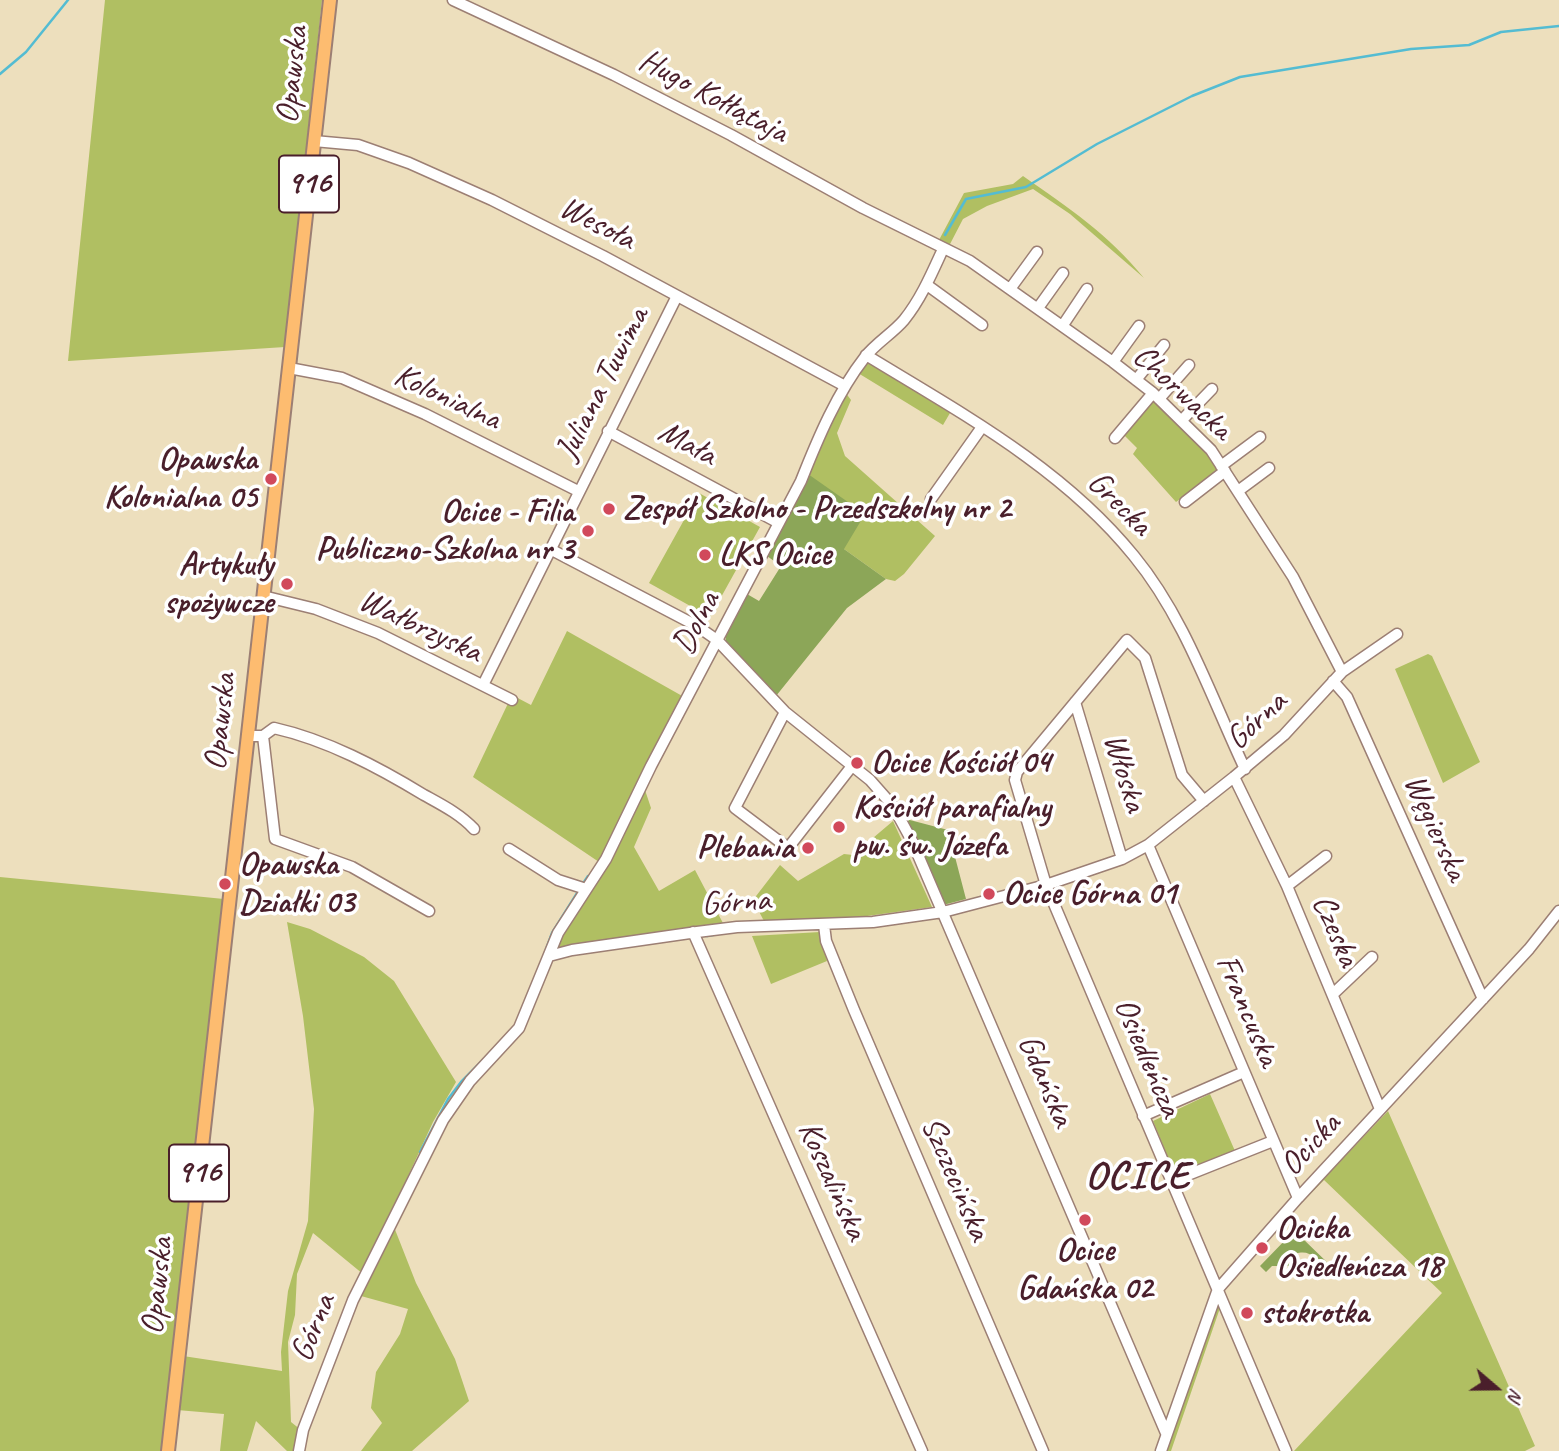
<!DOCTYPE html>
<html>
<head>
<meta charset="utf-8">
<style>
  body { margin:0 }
  #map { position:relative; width:1559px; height:1451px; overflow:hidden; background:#eddfbd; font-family:Caveat,sans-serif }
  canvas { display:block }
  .north { position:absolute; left:1461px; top:1353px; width:70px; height:70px; -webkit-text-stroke:5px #fff; paint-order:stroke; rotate:110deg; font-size:19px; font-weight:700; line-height:28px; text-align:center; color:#4a1f2b }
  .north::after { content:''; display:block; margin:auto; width:24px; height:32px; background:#4a1f2b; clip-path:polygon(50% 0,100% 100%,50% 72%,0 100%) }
</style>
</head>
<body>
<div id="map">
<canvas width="1559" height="1451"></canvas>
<div class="north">N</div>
</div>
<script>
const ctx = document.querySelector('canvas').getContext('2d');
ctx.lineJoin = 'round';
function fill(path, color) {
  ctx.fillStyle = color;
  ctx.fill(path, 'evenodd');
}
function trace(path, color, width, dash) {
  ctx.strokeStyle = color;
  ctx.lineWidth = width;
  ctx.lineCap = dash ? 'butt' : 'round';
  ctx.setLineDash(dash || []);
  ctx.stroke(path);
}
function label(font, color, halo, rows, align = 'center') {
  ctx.font = font + ' Caveat,sans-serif';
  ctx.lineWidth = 7;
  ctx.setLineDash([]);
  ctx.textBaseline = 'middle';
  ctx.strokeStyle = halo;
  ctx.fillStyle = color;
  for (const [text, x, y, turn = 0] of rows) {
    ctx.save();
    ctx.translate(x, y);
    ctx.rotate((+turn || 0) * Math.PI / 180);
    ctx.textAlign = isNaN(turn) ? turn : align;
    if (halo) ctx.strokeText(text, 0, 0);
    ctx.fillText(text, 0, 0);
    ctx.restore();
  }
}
const green = new Path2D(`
  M 105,0 L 322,0 L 285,347 L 68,361 Z
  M 1023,176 C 1069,208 1108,234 1144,278 L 1070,214 L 1033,189 L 987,206 L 963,219 L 949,246 L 939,240 L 964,193 L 1013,184 Z
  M 866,360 L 950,413 L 943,425 L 858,373 Z
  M 845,392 L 851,400 L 837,433 L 845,456 L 935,536 L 904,574 L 895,581 L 886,579 L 844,549 L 808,474 L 813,457 Z
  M 1153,400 L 1211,458 L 1218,471 L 1176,502 L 1133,454 L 1137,448 L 1123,434 Z
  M 699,493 L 760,527 L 710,617 L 649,583 Z
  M 567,631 L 684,697 L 599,862 L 473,777 L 512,695 L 531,705 Z
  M 1428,654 L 1432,656 L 1480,762 L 1443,783 L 1395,669 Z
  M 644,787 L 651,808 L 634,847 L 659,891 L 695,870 L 724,925 L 552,954 Z
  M 893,821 L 932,907 L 860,917 L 765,923 L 753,900 L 780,865 L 798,881 L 844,854 L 853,855 Z
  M 0,877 L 224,899 L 161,1451 L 0,1451 Z
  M 287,922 L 310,929 L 364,957 L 394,981 L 456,1082 L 433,1122 L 363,1274 L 313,1233 L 297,1274 L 295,1315 L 288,1342 L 291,1422 L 301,1430 L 296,1451 L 287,1451 L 256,1421 L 247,1451 L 220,1451 L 224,1414 L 177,1410 L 183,1356 L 282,1371 L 281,1352 L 288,1291 L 308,1221 L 314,1109 L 303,1016 Z
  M 820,932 L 827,961 L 771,984 L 752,936 Z
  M 1210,1094 L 1235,1151 L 1176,1177 L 1153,1121 Z
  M 1388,1111 L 1535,1446 L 1525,1451 L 1294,1451 L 1442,1293 L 1324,1180 L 1277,1228 Z
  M 394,1227 L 416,1283 L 455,1359 L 469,1401 L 412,1451 L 361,1451 L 382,1423 L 371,1408 L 376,1372 L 400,1334 L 408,1309 L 361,1296 Z
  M 1214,1308 L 1220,1308 L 1171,1451 L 1164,1451 Z`);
const forest = new Path2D(`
  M 808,474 L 865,514 L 844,549 L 886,579 L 847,608 L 776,696 L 726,641 L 725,632 L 747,594 L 759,601 L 781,566 L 767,556 Z
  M 906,819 L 948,830 L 966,899 L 943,905 Z
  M 1290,1235 L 1301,1237 L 1332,1267 L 1329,1270 C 1313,1256 1307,1245 1286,1259 L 1290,1266 L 1272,1266 L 1266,1272 L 1260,1266 Z`);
const stream = new Path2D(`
  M 0,74 L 26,52 L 68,0
  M 945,235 L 966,199 L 1026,187 L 1097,144 L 1192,96 L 1240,77 L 1411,49 L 1469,45 L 1501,32 L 1559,26
  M 582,885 L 588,876
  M 707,936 L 718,934
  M 544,955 L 552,933 L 579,890
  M 420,1152 L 448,1099 L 461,1082 L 491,1052`);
const minor = new Path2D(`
  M 453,0 L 614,75 L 731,135 L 863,208 L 970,261 L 1113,362 L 1153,393 L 1211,450 L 1293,577 L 1342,672
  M 314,141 L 358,145 L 409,163 L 492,200 L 603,256 L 845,386
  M 927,285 L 982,325
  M 1010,289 L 1037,252
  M 1038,308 L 1063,273
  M 1063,325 L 1087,289
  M 866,355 C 961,413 1063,468 1134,556 C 1185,618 1211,697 1245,769
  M 1113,362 L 1139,326
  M 289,368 L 342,378 L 425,414 L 578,491
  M 1136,380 L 1164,345
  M 1159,399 L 1189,365
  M 1182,420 L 1212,389
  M 608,431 L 779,523
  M 1115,438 L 1153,393
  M 1221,466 L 1260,437
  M 1238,491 L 1269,468
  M 931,499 L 982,427
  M 1185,502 L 1225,471
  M 550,549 L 697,626 L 717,640 L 785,712 L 870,780 L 893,806 L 912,841 L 1166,1433
  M 263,596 L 316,609 L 378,633 L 512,700
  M 1333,681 L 1347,697 L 1483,999
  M 483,685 L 677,296
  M 1075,702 L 1122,859
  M 785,712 L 735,808 L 788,848 L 852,766
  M 247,736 L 263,736 L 274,728 C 327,740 378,767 424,795 C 442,805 460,814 474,829
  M 263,736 L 275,839 L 352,867 L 429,911
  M 1234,777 L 1287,886 L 1380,1109
  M 1204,801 L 1182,775 L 1145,658 L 1127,640 L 1017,772 L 1015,780 L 1046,885 L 1286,1451
  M 1148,845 L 1298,1198
  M 509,849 L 558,880 L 586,889
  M 1287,886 L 1326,856
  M 824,925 L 826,941 L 854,1010 L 1043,1451
  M 693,932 L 922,1451
  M 549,956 L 572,950 L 697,932 L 737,927 L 873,922 L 943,912 L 1046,885 L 1122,859 L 1148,845 L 1234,777 L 1284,735 L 1342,672 L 1397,634
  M 1333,994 L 1372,957
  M 1143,1116 L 1244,1072
  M 1170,1182 L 1273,1141
  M 299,1451 L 303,1430 L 353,1300 L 443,1120 L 470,1081 L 519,1028 L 558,933 L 606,859 L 651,766 L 801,481 C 818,438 837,393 865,357 C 876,343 893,333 904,320 C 921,299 932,273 943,249
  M 1161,1451 L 1218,1289 L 1298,1198 L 1529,949 L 1559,911`);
const major = new Path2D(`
  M 168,1451 L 330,0`);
const markers = [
  [271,479,7,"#d1495b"],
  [609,509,7,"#d1495b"],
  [588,531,7,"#d1495b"],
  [705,555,7,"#d1495b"],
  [287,584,7,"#d1495b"],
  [857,763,7,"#d1495b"],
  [839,827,7,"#d1495b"],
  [808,848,7,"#d1495b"],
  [225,884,7,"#d1495b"],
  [989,894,7,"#d1495b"],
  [1085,1220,7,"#d1495b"],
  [1262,1248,7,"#d1495b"],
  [1247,1313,7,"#d1495b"]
];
const shields = [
  [309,184,60],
  [199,1173,60]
];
const shieldNames = [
  ["916",309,184],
  ["916",199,1173]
];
const streetNames = [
  ["Opawska",293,75,-84],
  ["Hugo Kołłątaja",713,97,28],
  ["Wesoła",597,224,27],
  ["Juliana Tuwima",603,384,-63],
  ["Chorwacka",1182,393,43],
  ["Kolonialna",447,398,25],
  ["Mała",687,444,28],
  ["Grecka",1119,504,45],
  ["Dolna",697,623,-62],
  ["Wałbrzyska",420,627,25],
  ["Górna",1257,721,-43],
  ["Opawska",221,722,-84],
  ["Włoska",1124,773,73],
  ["Węgierska",1435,828,66],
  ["Górna",736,903,-4],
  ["Czeska",1335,931,67],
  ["Francuska",1247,1011,67],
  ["Osiedleńcza",1147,1058,67],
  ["Gdańska",1045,1081,67],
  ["Ocicka",1311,1145,-47],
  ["Szczecińska",955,1179,67],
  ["Koszalińska",832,1181,66],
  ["Opawska",158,1286,-84],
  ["Górna",314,1328,-68]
];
const poiNames = [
  ["Opawska",257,460,"right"],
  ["Kolonialna 05",257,498,"right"],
  ["Zespół Szkolno - Przedszkolny nr 2",623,509],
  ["Ocice - Filia",574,512,"right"],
  ["Publiczno-Szkolna nr 3",574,550,"right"],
  ["LKS Ocice",719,555],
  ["Artykuły",273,565,"right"],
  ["spożywcze",273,603,"right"],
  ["Ocice Kościół 04",871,763],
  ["Kościół parafialny",853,808],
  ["pw. św. Józefa",853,846],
  ["Plebania",794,848,"right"],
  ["Opawska",239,865],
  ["Działki 03",239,903],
  ["Ocice Górna 01",1003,894],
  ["Ocicka",1276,1229],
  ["Osiedleńcza 18",1276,1267],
  ["Ocice",1085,1251,"center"],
  ["Gdańska 02",1085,1289,"center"],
  ["stokrotka",1261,1313]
];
const districtNames = [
  ["OCICE",1138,1178]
];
fill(green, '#b0bf62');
fill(forest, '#8ca658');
trace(stream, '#54bcd2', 2.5);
trace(minor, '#9c7f74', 13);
trace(major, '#9c7f74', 16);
trace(minor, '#fff', 10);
trace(major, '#fdbc70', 12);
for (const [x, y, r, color] of markers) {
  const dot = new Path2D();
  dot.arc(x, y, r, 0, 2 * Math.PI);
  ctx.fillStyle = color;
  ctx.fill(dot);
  trace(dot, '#fff', 2.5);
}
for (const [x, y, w] of shields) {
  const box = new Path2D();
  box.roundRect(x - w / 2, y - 28.5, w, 57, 5);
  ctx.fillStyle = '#fff';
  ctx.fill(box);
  trace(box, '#4a1f2b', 2);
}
label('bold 32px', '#4a1f2b', null, shieldNames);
label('33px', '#4a1f2b', '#fff', streetNames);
label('bold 33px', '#4a1f2b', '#fff', poiNames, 'left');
ctx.letterSpacing = '2px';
label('bold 40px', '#4a1f2b', '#fff', districtNames);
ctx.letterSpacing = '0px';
</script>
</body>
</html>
